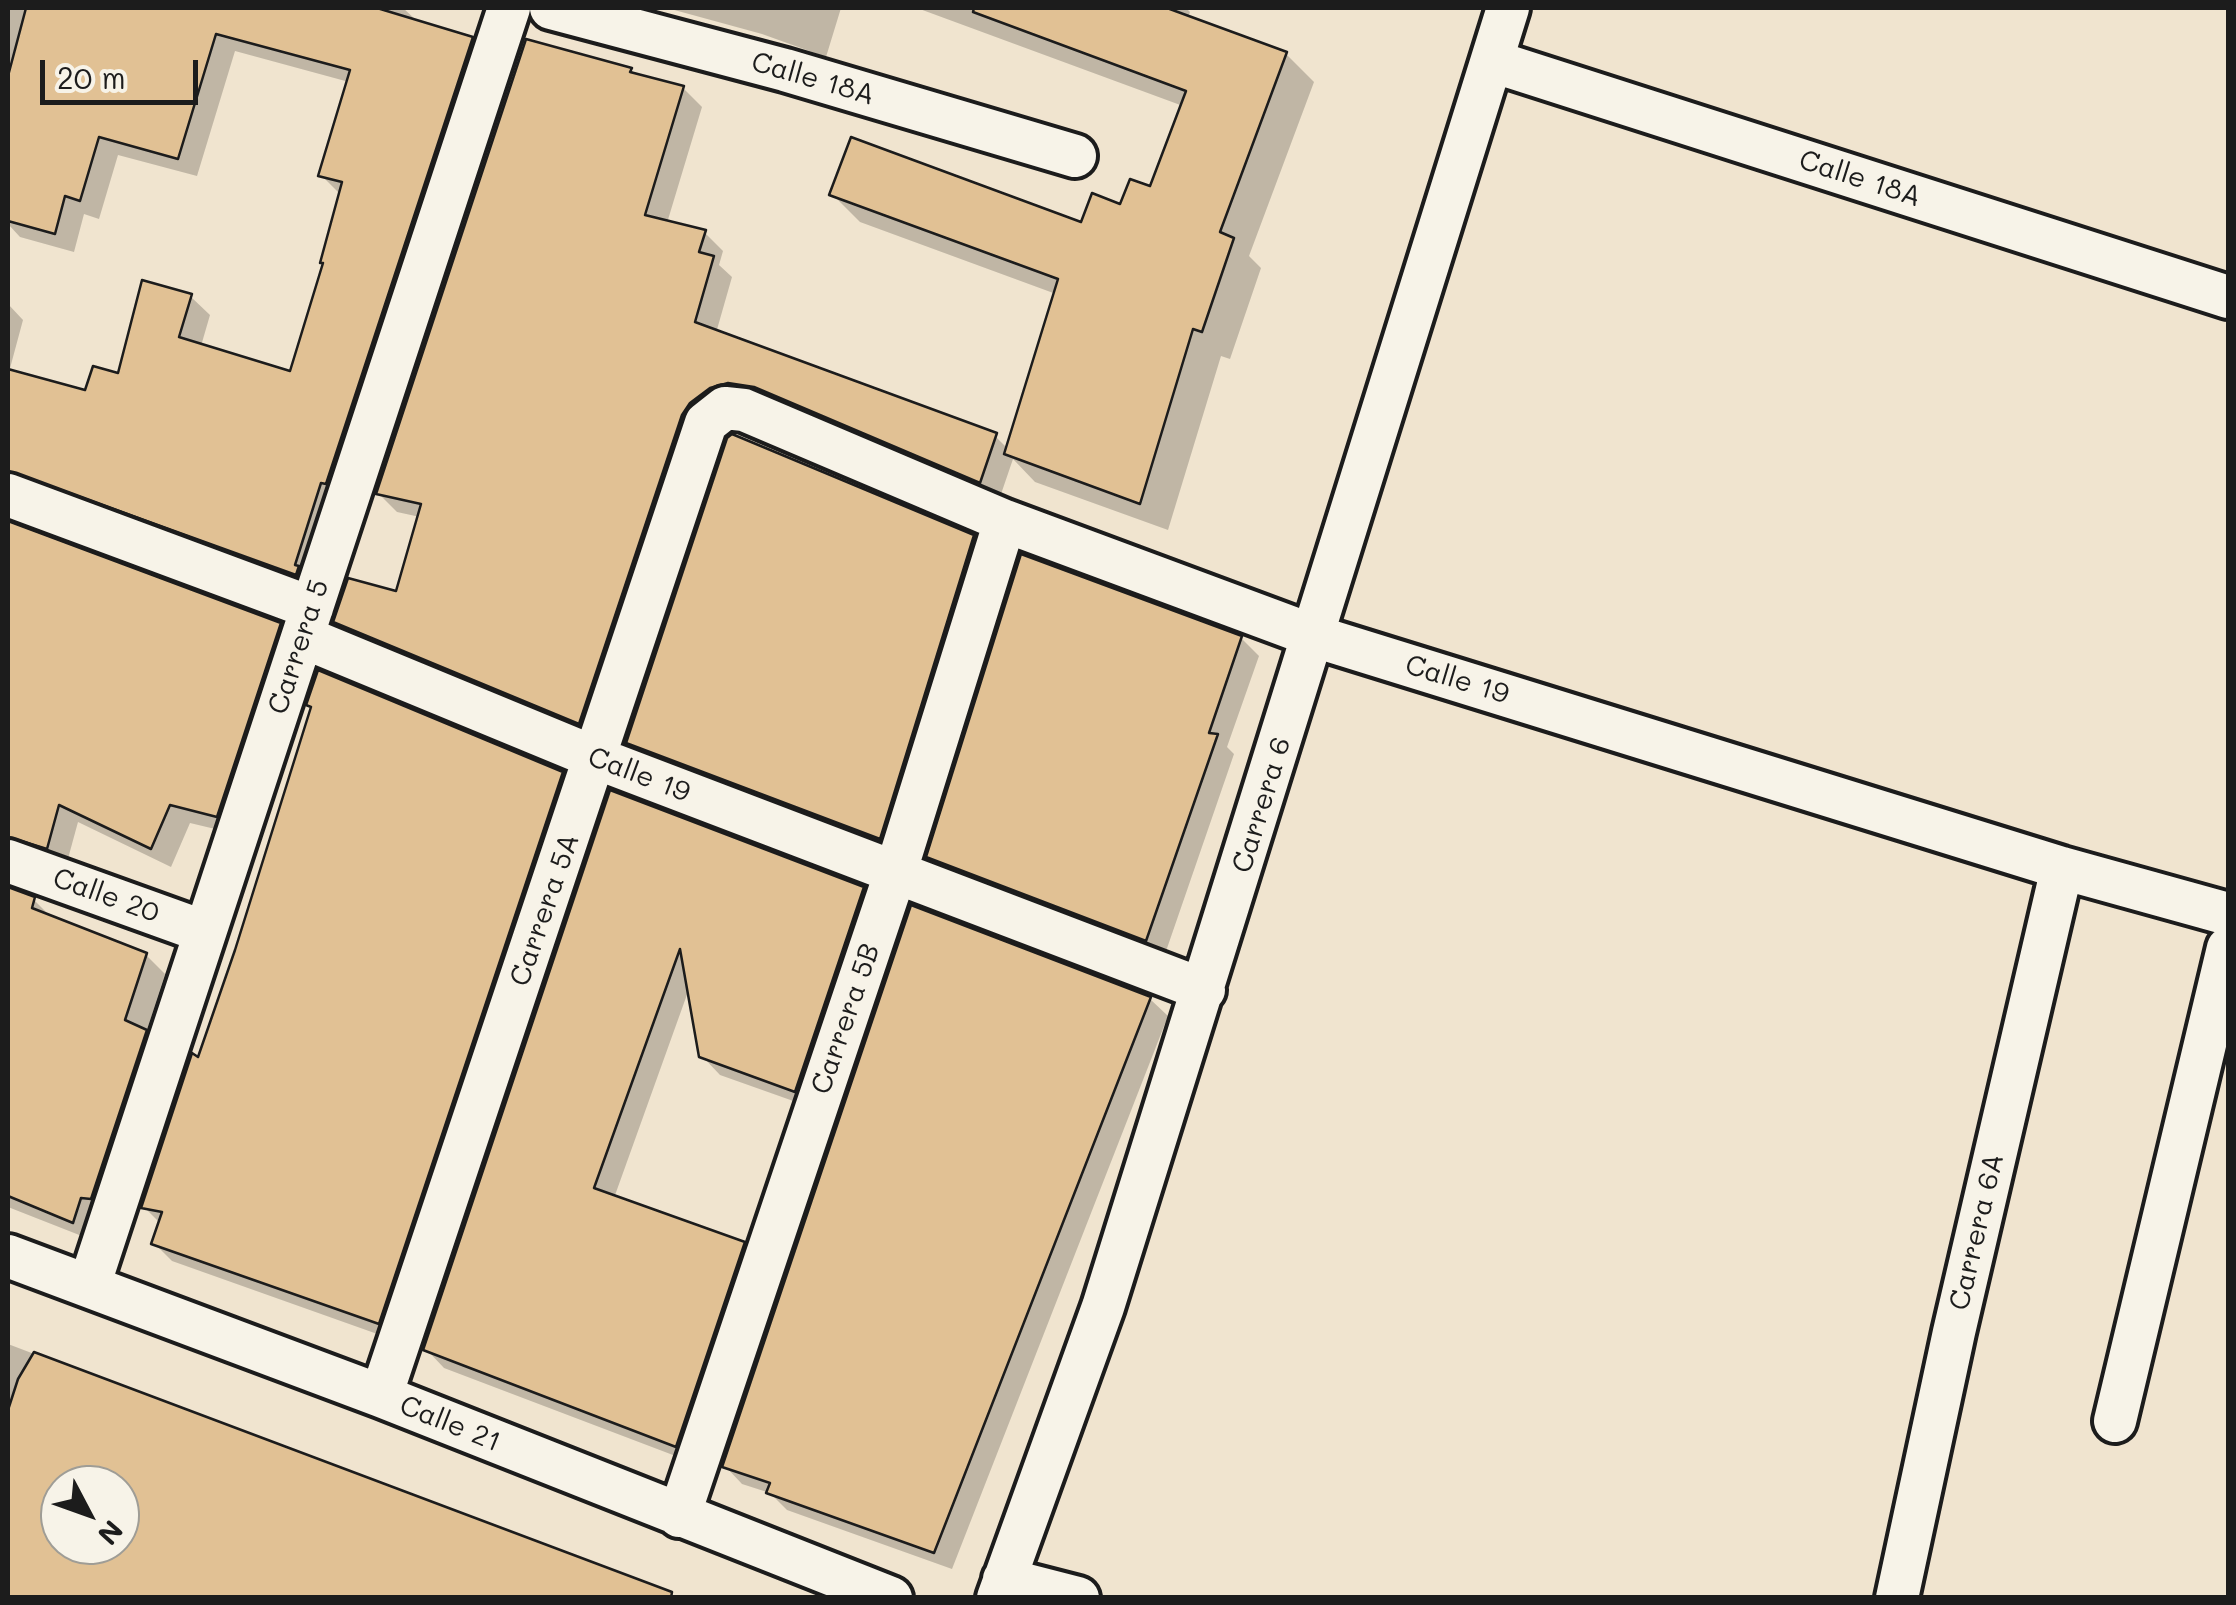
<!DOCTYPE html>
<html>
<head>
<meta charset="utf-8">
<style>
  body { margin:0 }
  #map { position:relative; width:2236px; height:1605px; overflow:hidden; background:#f0e4cf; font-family:Mali,sans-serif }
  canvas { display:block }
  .frame { position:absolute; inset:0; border:10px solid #1c1c1c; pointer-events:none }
  .north { position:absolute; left:40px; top:1465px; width:100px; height:100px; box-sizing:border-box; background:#f7f3e8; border:2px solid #9f9d96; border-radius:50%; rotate:131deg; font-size:28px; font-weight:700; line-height:40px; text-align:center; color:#1c1c1c }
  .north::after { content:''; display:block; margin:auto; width:35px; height:45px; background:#1c1c1c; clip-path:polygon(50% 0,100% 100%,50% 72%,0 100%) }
  .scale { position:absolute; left:40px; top:60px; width:158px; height:45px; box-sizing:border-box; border:5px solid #1c1c1c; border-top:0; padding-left:12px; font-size:30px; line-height:35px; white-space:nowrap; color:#1c1c1c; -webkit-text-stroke:8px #f7f3e8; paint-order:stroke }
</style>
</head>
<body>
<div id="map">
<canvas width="2236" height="1605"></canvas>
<div class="frame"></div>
<div class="north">N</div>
<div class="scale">20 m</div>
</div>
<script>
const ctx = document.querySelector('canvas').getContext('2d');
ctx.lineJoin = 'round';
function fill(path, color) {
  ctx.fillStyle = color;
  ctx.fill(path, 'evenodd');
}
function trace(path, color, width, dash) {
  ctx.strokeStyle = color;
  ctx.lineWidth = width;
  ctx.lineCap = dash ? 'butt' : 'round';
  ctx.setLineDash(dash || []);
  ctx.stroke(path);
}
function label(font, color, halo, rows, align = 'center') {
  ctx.font = font + ' Mali,sans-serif';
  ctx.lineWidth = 10;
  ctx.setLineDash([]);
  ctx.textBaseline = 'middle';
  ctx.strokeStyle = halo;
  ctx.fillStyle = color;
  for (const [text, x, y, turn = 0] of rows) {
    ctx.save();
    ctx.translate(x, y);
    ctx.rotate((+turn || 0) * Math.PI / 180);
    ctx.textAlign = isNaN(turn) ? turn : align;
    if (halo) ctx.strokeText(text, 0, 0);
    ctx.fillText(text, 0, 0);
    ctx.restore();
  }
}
const shadow = new Path2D(`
  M 8,8 L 403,8 L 416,20 L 472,39 L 491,59 L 317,588 L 8,501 L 8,304 L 23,320 L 9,372 L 87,393 L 120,376 L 190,296 L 210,315 L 201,346 L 292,374 L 326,264 L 341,195 L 321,175 L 349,82 L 235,51 L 197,176 L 118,155 L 99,219 L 84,214 L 74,252 L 20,237 L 8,224 Z
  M 667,8 L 841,8 L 826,57 L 762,34 Z
  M 917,8 L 1186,8 L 1190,12 L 1188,18 L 1286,54 L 1314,82 L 1249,256 L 1261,268 L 1230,359 L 1221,356 L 1168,530 L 1035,482 L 1013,459 L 999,500 L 729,407 L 598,741 L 355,641 L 336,622 L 397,594 L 420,517 L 397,512 L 378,493 L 630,69 L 638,76 L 683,88 L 702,107 L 667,223 L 704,232 L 723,251 L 719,265 L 732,277 L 716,333 L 995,436 L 1008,449 L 1056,294 L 860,222 L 832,194 L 1083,225 L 1151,189 L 1183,106 Z
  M 8,524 L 279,625 L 299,645 L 236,834 L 190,823 L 171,867 L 78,822 L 66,866 L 8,866 Z
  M 973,537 L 991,556 L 898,856 L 647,760 L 628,742 Z
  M 1241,638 L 1259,656 L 1227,747 L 1234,754 L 1164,957 L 947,874 L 929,857 Z
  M 313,709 L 562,774 L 580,792 L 397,1341 L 172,1261 L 154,1243 L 161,1224 L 144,1207 L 200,1060 Z
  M 611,793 L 863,889 L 881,907 L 813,1108 L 720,1075 L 702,1056 L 689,989 L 614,1198 L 743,1244 L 761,1262 L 694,1463 L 444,1368 L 426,1349 Z
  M 8,888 L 33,899 L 53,919 L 146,955 L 165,974 L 146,1033 L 165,1052 L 92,1240 L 8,1207 Z
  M 1150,999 L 1168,1016 L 952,1569 L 787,1510 L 770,1493 L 742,1484 L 725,1466 Z
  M 8,1344 L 667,1595 L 669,1598 L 8,1598 ZM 60,1485 L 120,1485 L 120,1545 L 60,1545 Z`);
const building = new Path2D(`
  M 26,8 L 377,8 L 473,37 L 326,484 L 321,483 L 295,565 L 299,566 L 296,575 L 8,471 L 8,369 L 85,390 L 93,366 L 118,373 L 142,280 L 192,294 L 179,337 L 290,371 L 323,263 L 320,263 L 342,182 L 318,176 L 350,70 L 216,34 L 178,159 L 99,137 L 80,201 L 65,196 L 55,234 L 8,221 L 8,76 Z
  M 974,8 L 1167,8 L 1287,52 L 1220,232 L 1234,238 L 1202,332 L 1193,329 L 1140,504 L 1004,454 L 1058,279 L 829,195 L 851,137 L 1081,222 L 1092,193 L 1120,204 L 1130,179 L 1150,186 L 1186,91 L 973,12 Z
  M 526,39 L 632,68 L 630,72 L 684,86 L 645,215 L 706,230 L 699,252 L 714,256 L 695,322 L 997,433 L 980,483 L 754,387 L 728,383 L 710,388 L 690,403 L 682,415 L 579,724 L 333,622 L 348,578 L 396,591 L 421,504 L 376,494 Z
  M 732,434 L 974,535 L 880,839 L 626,743 L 727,438 Z
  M 8,521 L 281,623 L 217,817 L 170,805 L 151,849 L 59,805 L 47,849 L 8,837 Z
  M 1021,554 L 1242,636 L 1209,733 L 1218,734 L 1146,941 L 926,857 Z
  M 318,670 L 563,772 L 379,1324 L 151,1244 L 162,1212 L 141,1208 L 192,1053 L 198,1057 L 235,950 L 311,707 L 306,705 Z
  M 610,790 L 864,887 L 795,1092 L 699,1057 L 680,949 L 594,1188 L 745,1242 L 676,1447 L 423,1350 Z
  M 8,887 L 35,897 L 32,908 L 147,953 L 125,1020 L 147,1030 L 91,1199 L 81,1198 L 73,1223 L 8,1196 Z
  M 911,905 L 1151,997 L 934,1553 L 766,1493 L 770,1483 L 722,1467 Z
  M 34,1352 L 672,1592 L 671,1598 L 8,1598 L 8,1410 L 18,1379 ZM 60,1485 L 120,1485 L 120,1545 L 60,1545 Z`);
const street = new Path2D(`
  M 551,8 L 785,70 L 1075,156
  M 1492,61 L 2228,297
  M 8,495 L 312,608
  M 303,637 L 596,758 L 1204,990
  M 8,861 L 205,932
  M 8,1256 L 381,1396 L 891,1598
  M 89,1286 L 509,8
  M 381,1396 L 706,423 L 725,408 L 744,410 L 1005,521 L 1314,636 L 2062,868 L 2228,914
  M 2115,1421 L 2228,948
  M 679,1516 L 895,874 L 1005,521
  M 1004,1579 L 1078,1598
  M 998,1598 L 1103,1307 L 1508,8
  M 1897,1598 L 1954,1332 L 2062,868`);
const streetNames = [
  ["Calle 18A",813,79,16],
  ["Calle 18A",1860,179,18],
  ["Carrera 5",299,647,-72],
  ["Calle 19",1457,680,17],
  ["Calle 19",639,775,21],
  ["Carrera 6",1262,805,-73],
  ["Calle 20",106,896,20],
  ["Carrera 5A",545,910,-71],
  ["Carrera 5B",846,1019,-71],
  ["Carrera 6A",1977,1232,-77],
  ["Calle 21",450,1424,22]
];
fill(shadow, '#0003');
fill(building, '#e1c194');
trace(building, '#1c1c1c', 2.5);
trace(street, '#1c1c1c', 50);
trace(street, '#f7f3e8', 42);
label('28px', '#1c1c1c', '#f7f3e8', streetNames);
</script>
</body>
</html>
